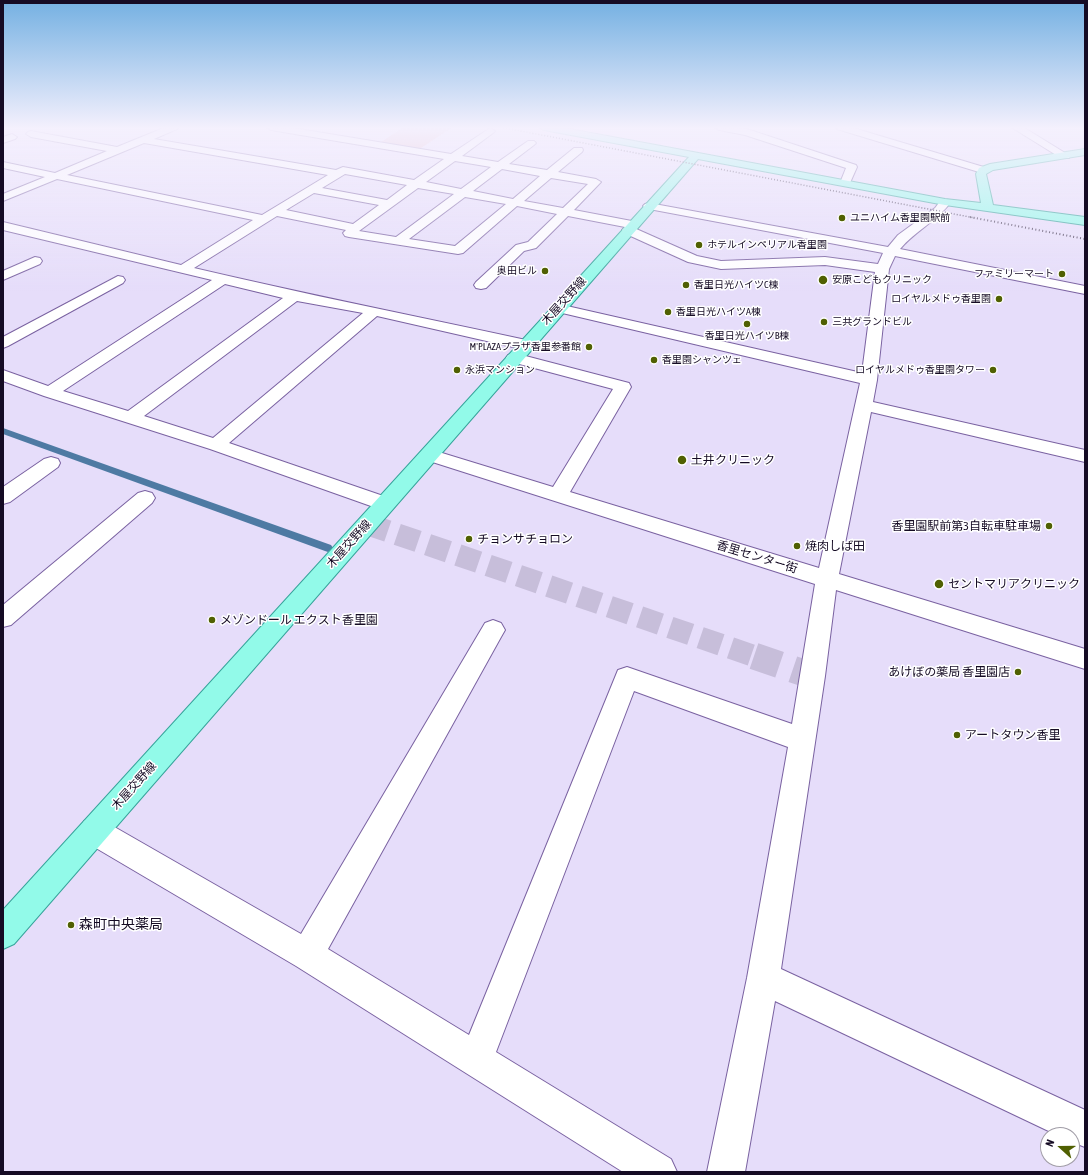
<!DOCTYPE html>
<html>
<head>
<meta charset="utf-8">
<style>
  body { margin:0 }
  #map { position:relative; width:1088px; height:1175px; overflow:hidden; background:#e6ddfa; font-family:"Asap Condensed",sans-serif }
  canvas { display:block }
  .frame { position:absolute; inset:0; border:4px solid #150b24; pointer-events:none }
  .north { position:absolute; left:1040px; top:1127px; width:40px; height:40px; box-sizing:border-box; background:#fff; border:1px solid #a19da7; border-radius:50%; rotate:291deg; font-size:11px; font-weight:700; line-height:16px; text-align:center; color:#150b24 }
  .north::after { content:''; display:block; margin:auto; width:14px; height:18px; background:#506002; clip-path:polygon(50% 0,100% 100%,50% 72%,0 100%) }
</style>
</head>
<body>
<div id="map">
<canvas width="1088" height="1175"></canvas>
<div class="frame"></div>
<div class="north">N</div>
</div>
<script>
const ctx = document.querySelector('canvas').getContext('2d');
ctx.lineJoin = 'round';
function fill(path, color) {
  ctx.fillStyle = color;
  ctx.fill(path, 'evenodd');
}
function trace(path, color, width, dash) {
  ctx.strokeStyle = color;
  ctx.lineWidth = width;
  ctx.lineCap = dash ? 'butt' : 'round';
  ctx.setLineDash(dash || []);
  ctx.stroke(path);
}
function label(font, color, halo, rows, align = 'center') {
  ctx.font = font + ' "Asap Condensed","Noto Sans JP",sans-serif';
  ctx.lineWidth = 3;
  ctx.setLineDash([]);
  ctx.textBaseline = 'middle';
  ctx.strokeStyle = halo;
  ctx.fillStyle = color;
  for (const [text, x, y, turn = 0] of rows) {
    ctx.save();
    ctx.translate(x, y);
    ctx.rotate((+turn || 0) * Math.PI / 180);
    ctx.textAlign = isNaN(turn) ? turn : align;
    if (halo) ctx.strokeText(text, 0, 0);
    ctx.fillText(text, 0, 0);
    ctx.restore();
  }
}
const green = new Path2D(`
  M 404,127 L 453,127 L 418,150 L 378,144 Z`);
const stream = new Path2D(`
  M 3,428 L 331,545 L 333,548 L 328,552 L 325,551 L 3,434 Z`);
const minorTunnelFar1 = new Path2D(`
  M 367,524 L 757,657`);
const minorTunnel = new Path2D(`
  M 754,656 L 813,676`);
const minor = new Path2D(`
  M 166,127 L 179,127 L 177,129 L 154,139 L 336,170 L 343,167 L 414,180 L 444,159 L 271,130 L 266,127 L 287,127 L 451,154 L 490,128 L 495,131 L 493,133 L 462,156 L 498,162 L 528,141 L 534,141 L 536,143 L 534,145 L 509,164 L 547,170 L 574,148 L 582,148 L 583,150 L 582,152 L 558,172 L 596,179 L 601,182 L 574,210 L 637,222 L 639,225 L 634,228 L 697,256 L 721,261 L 825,257 L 878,264 L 883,253 L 649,209 L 645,208 L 643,206 L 645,204 L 649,203 L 888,247 L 898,235 L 935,208 L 941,200 L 949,200 L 951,202 C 937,221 915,231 900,249 L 1085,286 L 1085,294 L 895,256 L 889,269 L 877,380 L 873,402 L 1085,450 L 1085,462 L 871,412 L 839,574 L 1085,649 L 1085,669 L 836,590 L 825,676 L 781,969 L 1085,1110 L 1085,1147 L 1072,1142 L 1072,1135 L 1057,1135 L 775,1001 L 745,1172 L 707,1172 L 747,978 L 788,747 L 634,691 L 496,1052 L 671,1159 L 677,1172 L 623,1172 L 296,966 L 84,841 L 80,831 L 84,821 L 94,817 L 104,821 L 301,934 L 485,623 L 493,620 L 501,623 L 505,630 L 501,637 L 328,949 L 469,1035 L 618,670 L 627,667 L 792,724 L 815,584 L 423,459 L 420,455 L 423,451 L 429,449 L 553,487 L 613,389 L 508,361 L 506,358 L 508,355 L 514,353 L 629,383 L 631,387 L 570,492 L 819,568 L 860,383 L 558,312 L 553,311 L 551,308 L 553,305 L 558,304 L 862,373 L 875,272 L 825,265 L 721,269 L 688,262 L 624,233 L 622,230 L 625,227 L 568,216 L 536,248 L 524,251 L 486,288 L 481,289 L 476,288 L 474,285 L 476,282 L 516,245 L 528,242 L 557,214 L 517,206 L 463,253 L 458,254 L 349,237 L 345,236 L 343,233 L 346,230 L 277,216 L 194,268 C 304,294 415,316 526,340 L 531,342 L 534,345 L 531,348 L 526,350 L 377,316 L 229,443 L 392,499 L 395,504 L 392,509 L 385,511 L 210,449 L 44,396 L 3,381 L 3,370 L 48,386 L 212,280 L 3,230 L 3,222 L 181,265 L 253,220 L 57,179 L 3,201 L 3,194 L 45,177 L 3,168 L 3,162 L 55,173 L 107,151 L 31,137 L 26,134 L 28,132 L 31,131 L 117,147 ZM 144,143 L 328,175 L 262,215 L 67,175 ZM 455,161 L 491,167 L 461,189 L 426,182 ZM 502,169 L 540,176 L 513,199 L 473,191 ZM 345,174 L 407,185 L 387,200 L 322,188 ZM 551,178 L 588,184 L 563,208 L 524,201 ZM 418,188 L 454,194 L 396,237 L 359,231 ZM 314,193 L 379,205 L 353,224 L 286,210 ZM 465,197 L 506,204 L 455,246 L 409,239 ZM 225,284 L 283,298 L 128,411 L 63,391 ZM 297,301 L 363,313 L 213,438 L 144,416 Z
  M 714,127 L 734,127 L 750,130 L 856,165 L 857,167 L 849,185 L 841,185 L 840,183 L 846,168 L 745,135 L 719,130 Z
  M 835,127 L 850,127 L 987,168 L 988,170 L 983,173 L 979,172 L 837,129 Z
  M 1011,127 L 1023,127 L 1070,156 L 1069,158 L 1061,158 Z
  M 12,134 L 17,137 L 15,139 L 3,143 L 3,137 Z
  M 35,257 L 40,258 L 42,261 L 40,264 L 3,280 L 3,271 Z
  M 118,276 L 123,277 L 125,280 L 123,283 L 8,346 L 3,348 L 3,337 Z
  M 51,457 L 58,459 L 60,463 L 58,467 L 10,502 L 3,504 L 3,487 L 44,459 Z
  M 145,491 L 152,493 L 155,498 L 152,503 L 11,625 L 3,627 L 3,605 L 138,493 Z`);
const major = new Path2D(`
  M 539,127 L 559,127 L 945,199 L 981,203 L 976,174 L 979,168 L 990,164 L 1085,149 L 1085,155 L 993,170 L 986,174 L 993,205 L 1085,217 L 1085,225 L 945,205 L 698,159 L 14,944 L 3,949 L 3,910 L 689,157 L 544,130 Z`);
const railFar1 = new Path2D(`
  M 500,127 L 975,218`);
const rail = new Path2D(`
  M 970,217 L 1085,239`);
const markers = [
  [842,218,4,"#506002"],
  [699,245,4,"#506002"],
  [545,271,4,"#506002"],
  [1062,274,4,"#506002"],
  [823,280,5,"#506002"],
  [686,285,4,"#506002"],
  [999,299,4,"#506002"],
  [668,312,4,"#506002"],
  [824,322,4,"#506002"],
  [747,324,4,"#506002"],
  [589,347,4,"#506002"],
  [654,360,4,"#506002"],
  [457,370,4,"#506002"],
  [993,370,4,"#506002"],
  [682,460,5,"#506002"],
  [1049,526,4,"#506002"],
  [469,539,4,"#506002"],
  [797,546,4,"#506002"],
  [939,584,5,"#506002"],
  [212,620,4,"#506002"],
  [1018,672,4,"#506002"],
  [957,735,4,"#506002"],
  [71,925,4,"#506002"]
];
const farPoinames = [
  ["ユニハイム香里園駅前",850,218],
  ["ホテルインペリアル香里園",707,245],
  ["奥田ビル",537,271,"right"],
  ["ファミリーマート",1054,274,"right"],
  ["安原こどもクリニック",832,280],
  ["香里日光ハイツC棟",694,285],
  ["ロイヤルメドゥ香里園",991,299,"right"],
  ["香里日光ハイツA棟",676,312],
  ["三共グランドビル",832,322],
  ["香里日光ハイツB棟",747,336,"center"],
  ["M'PLAZAプラザ香里参番館",581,347,"right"],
  ["香里園シャンツェ",662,360],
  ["永浜マンション",465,370],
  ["ロイヤルメドゥ香里園タワー",985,370,"right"]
];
const streetNames = [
  ["木屋交野線",564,301,-48],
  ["木屋交野線",349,544,-48],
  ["香里センター街",757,557,17],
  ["木屋交野線",134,786,-48]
];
const poiNames = [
  ["土井クリニック",691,460],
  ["香里園駅前第3自転車駐車場",1041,526,"right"],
  ["チョンサチョロン",477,539],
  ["焼肉しば田",805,546],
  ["セントマリアクリニック",948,584],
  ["メゾンドール エクスト香里園",220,620],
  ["あけぼの薬局 香里園店",1010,672,"right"],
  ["アートタウン香里",965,735]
];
const nearPoinames = [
  ["森町中央薬局",79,925]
];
fill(green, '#e6afbe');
fill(stream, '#4e7aa3');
trace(minorTunnelFar1, '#c7beda', 22, [22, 10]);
trace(minorTunnel, '#c7beda', 27, [27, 14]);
trace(minor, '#7a62a1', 2);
trace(major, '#37a49b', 2);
fill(minor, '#fff');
fill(major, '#92fae9');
trace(railFar1, '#443a54', 1.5, [1, 2]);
trace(rail, '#443a54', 2, [1, 2.5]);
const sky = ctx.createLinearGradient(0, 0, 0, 291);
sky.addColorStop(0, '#74b0e2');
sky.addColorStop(0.44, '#f4f0fd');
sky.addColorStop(1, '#f4f0fd00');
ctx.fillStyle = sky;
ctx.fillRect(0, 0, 1088, 291);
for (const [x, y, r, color] of markers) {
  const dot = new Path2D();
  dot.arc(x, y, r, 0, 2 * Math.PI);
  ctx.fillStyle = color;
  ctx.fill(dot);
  trace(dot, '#fff', 1.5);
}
label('10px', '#150b24', '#fff', farPoinames, 'left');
label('12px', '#150b24', '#fff', streetNames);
label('12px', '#150b24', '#fff', poiNames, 'left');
label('14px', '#150b24', '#fff', nearPoinames, 'left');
</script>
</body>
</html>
